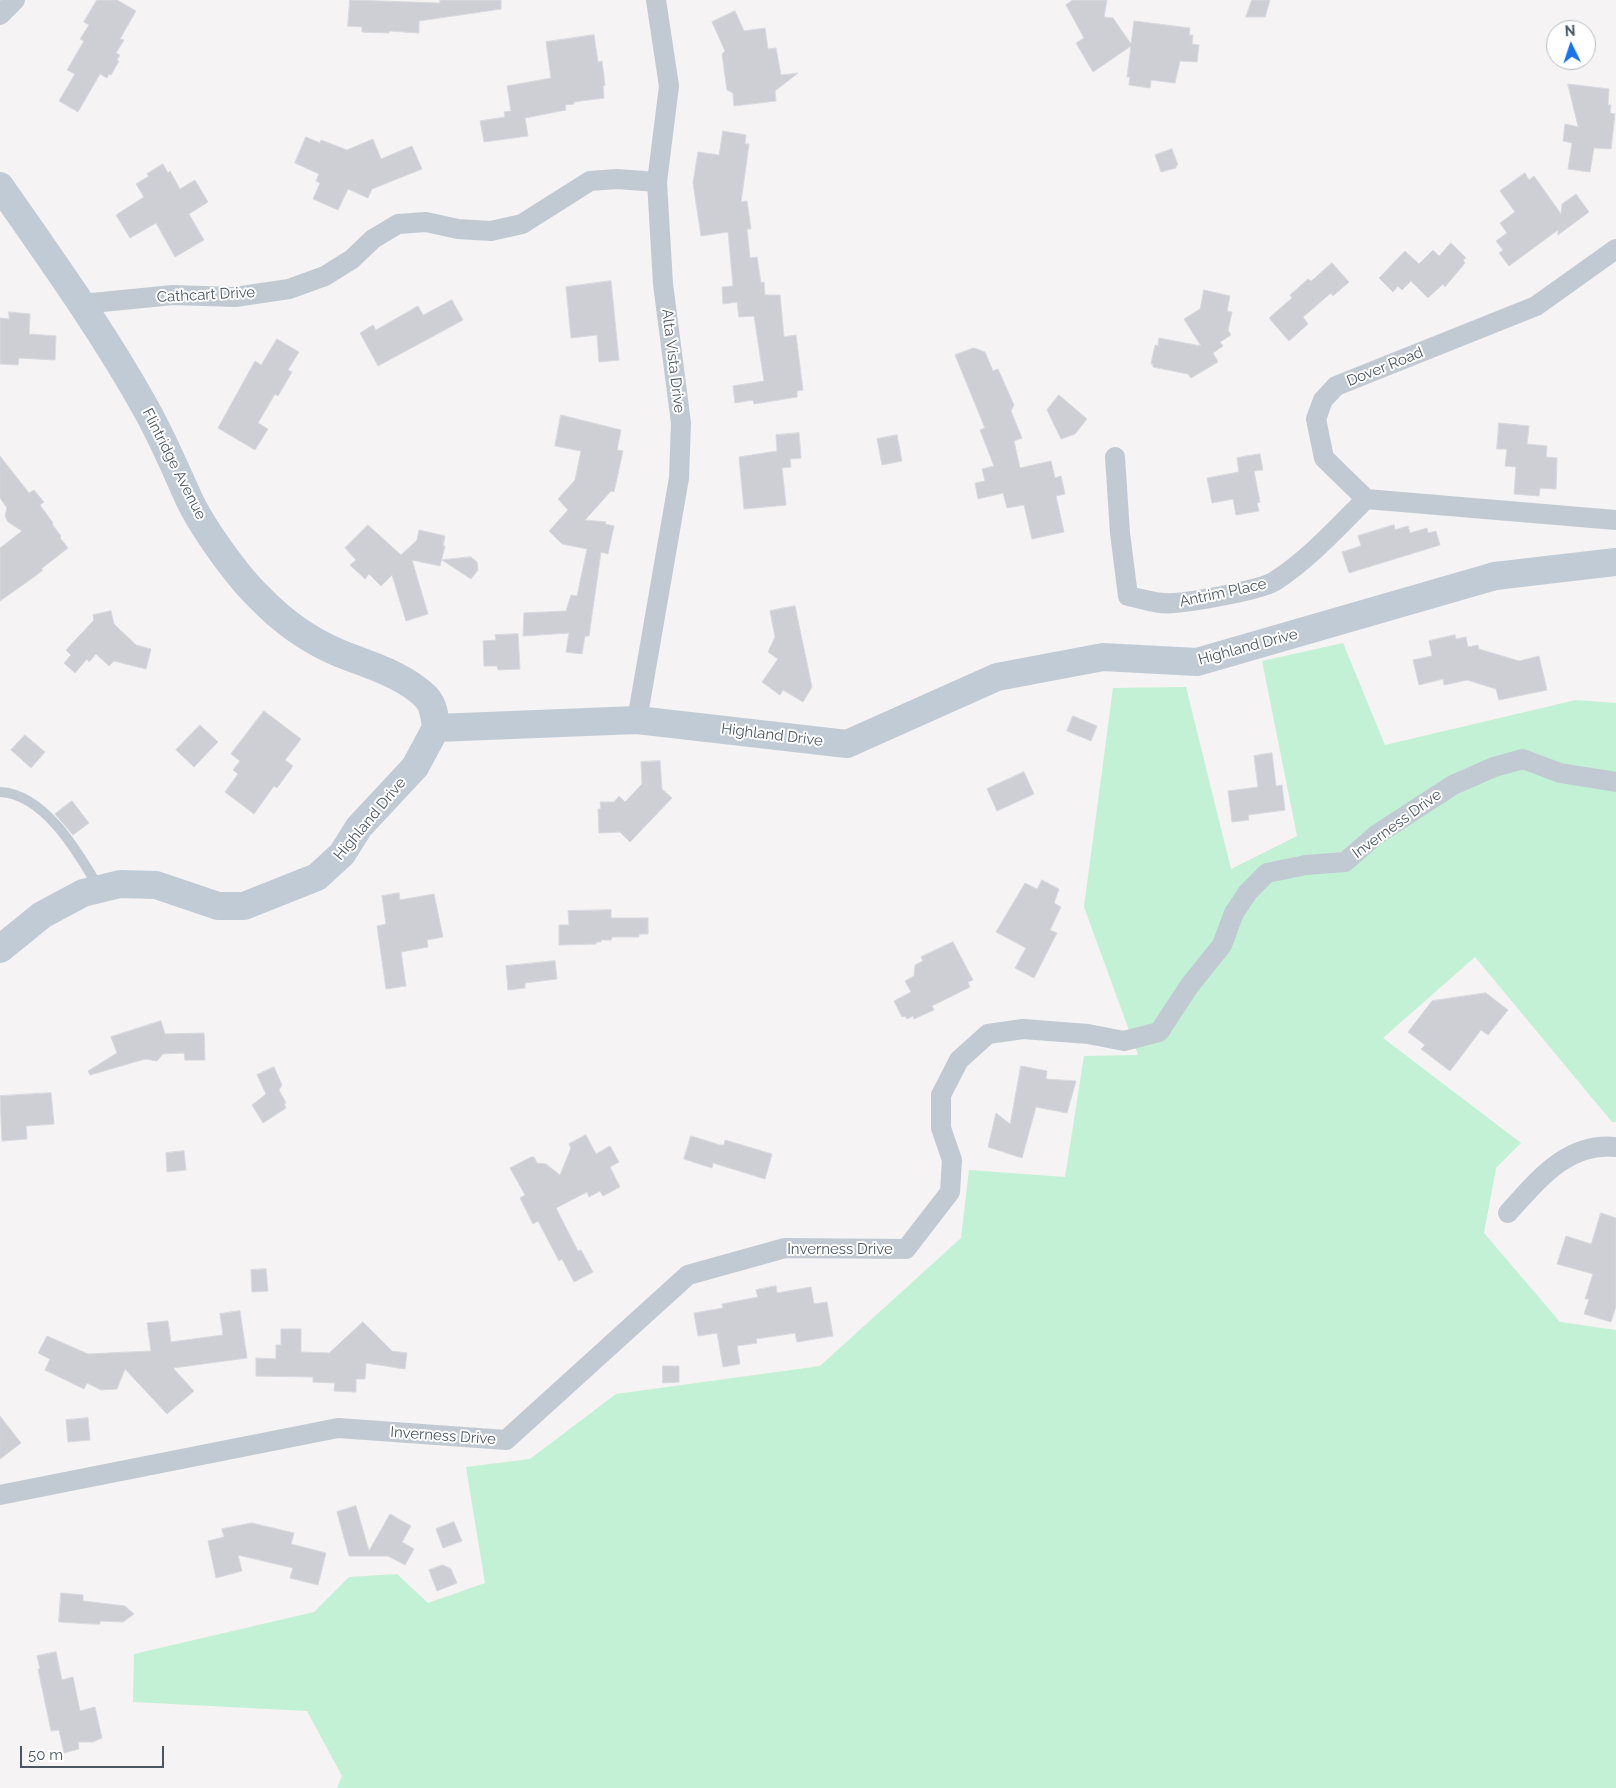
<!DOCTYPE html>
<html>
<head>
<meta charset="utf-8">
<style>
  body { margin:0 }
  #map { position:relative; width:1616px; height:1788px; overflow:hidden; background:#f5f3f3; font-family:Raleway,sans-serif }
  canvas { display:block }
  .north { position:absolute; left:1546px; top:20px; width:50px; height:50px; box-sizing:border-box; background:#fff; border:1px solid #b7bbc0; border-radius:50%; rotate:356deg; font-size:14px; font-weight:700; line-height:20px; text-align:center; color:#4a5661 }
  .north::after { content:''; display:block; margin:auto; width:18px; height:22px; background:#1a73e8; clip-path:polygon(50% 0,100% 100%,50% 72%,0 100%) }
  .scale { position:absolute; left:20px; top:1746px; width:144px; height:22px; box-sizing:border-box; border:2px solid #4a5661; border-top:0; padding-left:6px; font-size:15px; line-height:18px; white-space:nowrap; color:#4a5661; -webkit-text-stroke:4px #fff; paint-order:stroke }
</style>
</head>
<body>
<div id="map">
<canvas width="1616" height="1788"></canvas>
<div class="north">N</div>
<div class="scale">50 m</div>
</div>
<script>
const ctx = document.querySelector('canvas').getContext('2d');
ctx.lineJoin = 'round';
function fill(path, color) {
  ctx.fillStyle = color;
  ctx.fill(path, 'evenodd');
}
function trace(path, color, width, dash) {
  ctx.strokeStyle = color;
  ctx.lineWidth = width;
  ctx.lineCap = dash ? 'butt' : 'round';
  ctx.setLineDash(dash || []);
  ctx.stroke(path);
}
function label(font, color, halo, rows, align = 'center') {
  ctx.font = font + ' Raleway,sans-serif';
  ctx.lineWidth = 4;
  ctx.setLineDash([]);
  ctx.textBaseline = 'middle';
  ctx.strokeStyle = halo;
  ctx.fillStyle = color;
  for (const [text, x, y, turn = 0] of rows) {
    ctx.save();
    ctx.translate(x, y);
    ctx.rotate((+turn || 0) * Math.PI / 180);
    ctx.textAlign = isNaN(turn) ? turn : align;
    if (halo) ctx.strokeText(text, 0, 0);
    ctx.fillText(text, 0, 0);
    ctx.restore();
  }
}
const green = new Path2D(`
  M 1343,643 L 1385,745 L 1576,700 L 1616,703 L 1616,1122 L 1612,1122 L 1475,957 L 1383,1038 L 1521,1143 L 1496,1168 L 1484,1233 L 1560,1322 L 1616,1330 L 1616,1788 L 337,1788 L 342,1776 L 307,1711 L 133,1702 L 134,1654 L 314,1612 L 349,1577 L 397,1574 L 428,1603 L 485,1583 L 466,1467 L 530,1459 L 616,1394 L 820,1366 L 961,1238 L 969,1170 L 1065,1177 L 1084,1056 L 1138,1055 L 1084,907 L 1113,688 L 1186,687 L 1231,869 L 1297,836 L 1262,661 Z`);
const building = new Path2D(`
  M 97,0 L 117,0 L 136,11 L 120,39 L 124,40 L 116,53 L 120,55 L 117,60 L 119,61 L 111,75 L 109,74 L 107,78 L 100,74 L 78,112 L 59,101 L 75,74 L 67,70 L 84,41 L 80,39 L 89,25 L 84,22 Z
  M 350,0 L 440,3 L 440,0 L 501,0 L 501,9 L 419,21 L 419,33 L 389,31 L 389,33 L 362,32 L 362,27 L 348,26 Z
  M 1073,0 L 1107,0 L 1104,17 L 1113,18 L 1131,44 L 1134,21 L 1190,28 L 1189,35 L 1193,35 L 1192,44 L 1199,45 L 1197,62 L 1180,61 L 1175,83 L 1151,80 L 1150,88 L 1129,85 L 1130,77 L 1127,77 L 1131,46 L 1093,72 L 1076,43 L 1084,38 L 1066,5 Z
  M 1252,0 L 1270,0 L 1265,17 L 1246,17 Z
  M 735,11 L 744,31 L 765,28 L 768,49 L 776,48 L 781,75 L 798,73 L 775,91 L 776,101 L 734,106 L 733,93 L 727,90 L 725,76 L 722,54 L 725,51 L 712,22 Z
  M 594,35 L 598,62 L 602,61 L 605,85 L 603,86 L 604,98 L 574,102 L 574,104 L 565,105 L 566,110 L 525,118 L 528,136 L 484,142 L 480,121 L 505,117 L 504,112 L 511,111 L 507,86 L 551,78 L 546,42 Z
  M 1568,84 L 1609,89 L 1608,105 L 1611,105 L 1610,113 L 1615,114 L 1611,149 L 1594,148 L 1590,172 L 1568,169 L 1572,143 L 1563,141 L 1565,124 L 1578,127 Z
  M 723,131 L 746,135 L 745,144 L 749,144 L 741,202 L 747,201 L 751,229 L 747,229 L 750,258 L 757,257 L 761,283 L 764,282 L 765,295 L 780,295 L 784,337 L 796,335 L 803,390 L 797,391 L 797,397 L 754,404 L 753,400 L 735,403 L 733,386 L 764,381 L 754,316 L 739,317 L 737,302 L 723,304 L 722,287 L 733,286 L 728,232 L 701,236 L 693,183 L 698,152 L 719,155 Z
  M 306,137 L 320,143 L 321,140 L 347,150 L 373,139 L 381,159 L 412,146 L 422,169 L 372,189 L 368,198 L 348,189 L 338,210 L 313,199 L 320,183 L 316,181 L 319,174 L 295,163 Z
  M 1172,149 L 1178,165 L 1176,166 L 1176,168 L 1161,172 L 1155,155 Z
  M 163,164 L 168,173 L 170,171 L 180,189 L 195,180 L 208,202 L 189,214 L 204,240 L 175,257 L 156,223 L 130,238 L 116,215 L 144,197 L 136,184 L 149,176 L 147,174 Z
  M 1525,173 L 1529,180 L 1534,176 L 1561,214 L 1562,204 L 1576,194 L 1589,212 L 1558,235 L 1558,230 L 1509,266 L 1499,253 L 1503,250 L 1496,241 L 1507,233 L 1500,223 L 1515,212 L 1500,191 Z
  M 1451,243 L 1466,258 L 1463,260 L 1465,263 L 1445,287 L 1443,284 L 1428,298 L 1411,281 L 1402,290 L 1398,286 L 1393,292 L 1379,278 L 1405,251 L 1419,264 L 1433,250 L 1439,256 Z
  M 1332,263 L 1349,282 L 1333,296 L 1331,293 L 1303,317 L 1308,324 L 1289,341 L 1269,318 L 1292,298 L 1290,295 L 1308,279 L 1311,281 Z
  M 611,281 L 619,360 L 599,362 L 597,335 L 571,338 L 566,287 Z
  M 1204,290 L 1230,296 L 1227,311 L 1232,312 L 1228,330 L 1231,335 L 1220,342 L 1223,346 L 1213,353 L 1218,362 L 1191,378 L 1188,374 L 1153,367 L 1153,364 L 1151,364 L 1155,345 L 1158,346 L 1159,338 L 1201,346 L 1184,319 L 1200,309 Z
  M 452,300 L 463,320 L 378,366 L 360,333 L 373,325 L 376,330 L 418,306 L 423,315 Z
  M 9,312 L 30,314 L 29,334 L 56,336 L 55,360 L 19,358 L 18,365 L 0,364 L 0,318 L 9,319 Z
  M 277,339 L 299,352 L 288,370 L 292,372 L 278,396 L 275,394 L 258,423 L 268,429 L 255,450 L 218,428 L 255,361 L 261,365 Z
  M 974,348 L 985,352 L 993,371 L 998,369 L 1014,405 L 1011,411 L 1022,438 L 1014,441 L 1020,468 L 1051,461 L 1055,478 L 1061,476 L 1065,494 L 1056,496 L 1064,532 L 1032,539 L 1024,505 L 1007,508 L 1003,493 L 978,499 L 975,483 L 985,481 L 982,469 L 994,466 L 980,430 L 985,428 L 955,355 Z
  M 1059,395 L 1087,419 L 1075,434 L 1061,439 L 1047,410 Z
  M 561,415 L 621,430 L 617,450 L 623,451 L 614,492 L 611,491 L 585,520 L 606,522 L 605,524 L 614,526 L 608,554 L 601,552 L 589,636 L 585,636 L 582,654 L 566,652 L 569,633 L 523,636 L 524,613 L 566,611 L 571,595 L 577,596 L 587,549 L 562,544 L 549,531 L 568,510 L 558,499 L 575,480 L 581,451 L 555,446 Z
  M 1499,423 L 1529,426 L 1527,444 L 1547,446 L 1546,457 L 1557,458 L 1556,489 L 1540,488 L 1539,496 L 1514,494 L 1516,467 L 1505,466 L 1507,449 L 1497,449 Z
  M 799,433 L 801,458 L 790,459 L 791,467 L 782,468 L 786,505 L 744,509 L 739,457 L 777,451 L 776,435 Z
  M 897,435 L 902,461 L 882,465 L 877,439 Z
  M 1260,454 L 1263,470 L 1254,471 L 1260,502 L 1257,503 L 1259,511 L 1236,515 L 1233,499 L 1212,503 L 1207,478 L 1239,472 L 1237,458 Z
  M 0,456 L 29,493 L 34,490 L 44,502 L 40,505 L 53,523 L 52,524 L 61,536 L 60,538 L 68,548 L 41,569 L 43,570 L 34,577 L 0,601 L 0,548 L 22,531 L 8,522 L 5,516 L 7,508 L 0,498 Z
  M 368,525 L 401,555 L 417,540 L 419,530 L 445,536 L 443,546 L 445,546 L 440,566 L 412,560 L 428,614 L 406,621 L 392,575 L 381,586 L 369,574 L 365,579 L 350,565 L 356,560 L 345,548 Z
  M 1394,525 L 1395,530 L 1408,526 L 1410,533 L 1427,528 L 1428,533 L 1436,531 L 1440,545 L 1349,573 L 1342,552 L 1361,546 L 1358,536 Z
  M 471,557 L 477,562 L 478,570 L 471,579 L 442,560 Z
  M 795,606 L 812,687 L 803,702 L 783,690 L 780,695 L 762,682 L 778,659 L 768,652 L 775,637 L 770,611 Z
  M 111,611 L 114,624 L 136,645 L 151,649 L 146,669 L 114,661 L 109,666 L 96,654 L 89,662 L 87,659 L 75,673 L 64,663 L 71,655 L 66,650 L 94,620 L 93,615 Z
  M 518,634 L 520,669 L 498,670 L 497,666 L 484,666 L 483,641 L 496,640 L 495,635 Z
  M 1455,635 L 1456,639 L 1466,637 L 1468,647 L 1478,645 L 1479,649 L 1519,661 L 1539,656 L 1547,690 L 1499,700 L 1496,689 L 1467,680 L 1444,685 L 1443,679 L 1419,685 L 1413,660 L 1432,656 L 1429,641 Z
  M 264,711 L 301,739 L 285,760 L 293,766 L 277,788 L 274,786 L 254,814 L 225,792 L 238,774 L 233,770 L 240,761 L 231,754 Z
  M 1073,716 L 1097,726 L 1091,741 L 1067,731 Z
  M 200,725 L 218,742 L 194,767 L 176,750 Z
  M 25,735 L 45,752 L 31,768 L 11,750 Z
  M 1272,753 L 1276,786 L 1282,785 L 1285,810 L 1248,815 L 1249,820 L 1232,822 L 1228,791 L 1258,787 L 1254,756 Z
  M 660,761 L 662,789 L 672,798 L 630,842 L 620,832 L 599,833 L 598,809 L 601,809 L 600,802 L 614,802 L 619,796 L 625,802 L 642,784 L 641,762 Z
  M 1024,772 L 1034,794 L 997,811 L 987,789 Z
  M 72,801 L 89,823 L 73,835 L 55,814 Z
  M 1042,880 L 1059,889 L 1054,903 L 1061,907 L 1050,930 L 1057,933 L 1034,978 L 1015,968 L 1026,948 L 996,932 L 1025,883 L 1037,889 Z
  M 399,893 L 400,900 L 434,894 L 443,937 L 427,940 L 428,947 L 401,952 L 406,986 L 386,989 L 377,926 L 386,924 L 382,896 Z
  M 611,910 L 611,918 L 648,918 L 648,934 L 639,934 L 639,937 L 612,937 L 611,940 L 601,940 L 601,942 L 596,942 L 596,944 L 559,945 L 559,925 L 569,925 L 568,911 Z
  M 953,942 L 973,980 L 968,982 L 970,987 L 932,1006 L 934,1010 L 914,1019 L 913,1016 L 907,1019 L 905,1016 L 902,1017 L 894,1001 L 911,992 L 905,981 L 914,976 L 915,965 L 923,961 L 921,957 Z
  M 555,961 L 557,979 L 525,983 L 525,988 L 508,990 L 506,966 Z
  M 1486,993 L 1508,1010 L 1488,1035 L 1481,1030 L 1450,1071 L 1421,1049 L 1425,1045 L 1408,1032 L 1432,1001 Z
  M 161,1021 L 165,1034 L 204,1033 L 205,1060 L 185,1060 L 184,1053 L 163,1054 L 157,1061 L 145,1059 L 90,1075 L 88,1071 L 117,1053 L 111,1037 Z
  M 1021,1066 L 1047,1071 L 1046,1079 L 1076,1081 L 1067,1113 L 1036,1107 L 1022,1158 L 988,1147 L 996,1113 L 1010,1124 Z
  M 274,1067 L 282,1085 L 279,1090 L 286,1103 L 284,1104 L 286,1108 L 263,1123 L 252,1105 L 266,1094 L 257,1075 Z
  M 51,1093 L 54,1124 L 26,1126 L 27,1139 L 2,1141 L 0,1096 Z
  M 586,1135 L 596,1154 L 610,1146 L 619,1162 L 610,1167 L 620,1187 L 603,1196 L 600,1191 L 589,1197 L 587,1192 L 556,1208 L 578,1251 L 581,1250 L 593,1272 L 574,1282 L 562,1259 L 559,1261 L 538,1221 L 533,1224 L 520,1198 L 525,1195 L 510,1168 L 531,1157 L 534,1157 L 537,1163 L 546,1164 L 560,1175 L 571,1148 L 569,1144 Z
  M 691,1136 L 720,1145 L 724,1145 L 725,1140 L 772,1154 L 765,1179 L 713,1163 L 712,1168 L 684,1159 Z
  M 184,1151 L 186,1170 L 167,1172 L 166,1153 Z
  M 1601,1213 L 1616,1218 L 1616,1306 L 1611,1322 L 1584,1314 L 1589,1299 L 1585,1299 L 1593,1274 L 1557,1264 L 1566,1236 L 1591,1244 Z
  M 266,1269 L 268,1291 L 252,1292 L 251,1270 Z
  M 776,1286 L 777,1293 L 811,1287 L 814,1304 L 827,1302 L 833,1336 L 797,1342 L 795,1333 L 756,1339 L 757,1343 L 737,1346 L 740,1364 L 723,1367 L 717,1333 L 698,1336 L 694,1313 L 723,1308 L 722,1304 L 758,1297 L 756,1290 Z
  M 240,1311 L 247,1358 L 173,1368 L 194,1391 L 167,1414 L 125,1369 L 117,1389 L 101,1390 L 87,1383 L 84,1389 L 45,1370 L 50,1359 L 38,1353 L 47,1336 L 88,1354 L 151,1351 L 147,1323 L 168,1321 L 171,1342 L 223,1335 L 220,1314 Z
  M 363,1322 L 392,1351 L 407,1353 L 405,1369 L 366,1363 L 365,1379 L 356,1379 L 356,1392 L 334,1391 L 335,1383 L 313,1382 L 313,1377 L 256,1376 L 256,1358 L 276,1359 L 276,1345 L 281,1345 L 281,1329 L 301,1329 L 301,1352 L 329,1353 Z
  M 663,1366 L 679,1366 L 679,1382 L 663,1383 Z
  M 0,1416 L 21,1443 L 0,1459 Z
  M 88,1418 L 90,1440 L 68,1442 L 66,1420 Z
  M 356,1506 L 369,1551 L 390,1514 L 411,1526 L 402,1542 L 414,1549 L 405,1565 L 388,1556 L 349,1556 L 337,1512 Z
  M 454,1522 L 462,1541 L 443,1548 L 436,1529 Z
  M 252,1523 L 294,1533 L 291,1544 L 326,1553 L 318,1585 L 290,1578 L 293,1568 L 238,1555 L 242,1571 L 216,1578 L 208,1541 L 224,1537 L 222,1529 Z
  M 443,1565 L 451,1569 L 457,1583 L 437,1591 L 429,1570 Z
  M 61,1593 L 83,1595 L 83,1601 L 125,1606 L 134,1614 L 123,1622 L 100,1621 L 100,1624 L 92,1624 L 59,1622 Z
  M 56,1652 L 62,1680 L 73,1677 L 80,1711 L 95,1707 L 102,1738 L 93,1742 L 78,1742 L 79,1749 L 64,1753 L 59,1730 L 51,1731 L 38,1669 L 40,1669 L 37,1656 Z`);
const lane = new Path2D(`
  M 0,792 C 45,794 79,854 99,888`);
const street = new Path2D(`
  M 0,15 L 15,0
  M 1616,249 L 1536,306 L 1336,386 L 1323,400 L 1316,419 L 1324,458 L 1366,499 L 1616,520
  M 82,304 L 173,295 L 235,297 L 289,289 L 325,276 L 352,259 L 373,239 L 398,224 L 426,222 L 458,229 L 491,231 L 522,224 L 590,181 L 617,179 L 657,182
  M 1115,457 L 1120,533 L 1128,596 C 1143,599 1159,605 1174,603 C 1191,602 1262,590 1275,581 C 1309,559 1337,528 1366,499
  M 637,720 L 679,478 L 681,423 L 663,284 L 657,182 L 669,86 L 656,0
  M 1508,1213 C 1538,1180 1567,1142 1616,1147
  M 0,1495 L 338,1428 L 506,1440 L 688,1275 L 785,1248 L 906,1249 L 950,1192 L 952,1160 L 941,1128 L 941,1095 L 959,1060 L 988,1034 L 1023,1029 L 1088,1034 L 1124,1041 L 1159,1032 L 1190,985 L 1222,945 L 1234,913 L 1248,892 L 1267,873 L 1306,865 L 1345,862 L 1376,835 L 1453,785 L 1494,767 L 1523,759 L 1560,773 L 1616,782`);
const secondary = new Path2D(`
  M 0,186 C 50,258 102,330 145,407 C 162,437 175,468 189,499 C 202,527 237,576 259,597 C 282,621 308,640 339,653 C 368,665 403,674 426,697 C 434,705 435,718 436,728
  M 0,949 L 42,915 L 83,893 L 120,884 L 156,885 L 218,906 L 244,906 L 317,877 L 342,854 L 359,827 L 415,767 L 436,728 L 637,720 L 847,744 L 997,677 L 1103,657 L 1197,662 L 1495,576 L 1616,562`);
const streetNames = [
  ["Cathcart Drive",206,295,-3],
  ["Alta Vista Drive",673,361,83],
  ["Dover Road",1385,367,-22],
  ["Flintridge Avenue",174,464,63],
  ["Antrim Place",1223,593,-12],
  ["Highland Drive",1248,647,-15],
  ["Highland Drive",772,735,7],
  ["Highland Drive",370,819,-50],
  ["Inverness Drive",1397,824,-36],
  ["Inverness Drive",840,1249],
  ["Inverness Drive",443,1436,4]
];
fill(green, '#c3f1d5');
fill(building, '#cdcfd5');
trace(building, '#d7d9de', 1);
trace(lane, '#c1cad2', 10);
trace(street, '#c1cad2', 20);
trace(secondary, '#c1cbd6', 28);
label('15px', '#4a5661', '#fff', streetNames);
</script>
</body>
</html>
